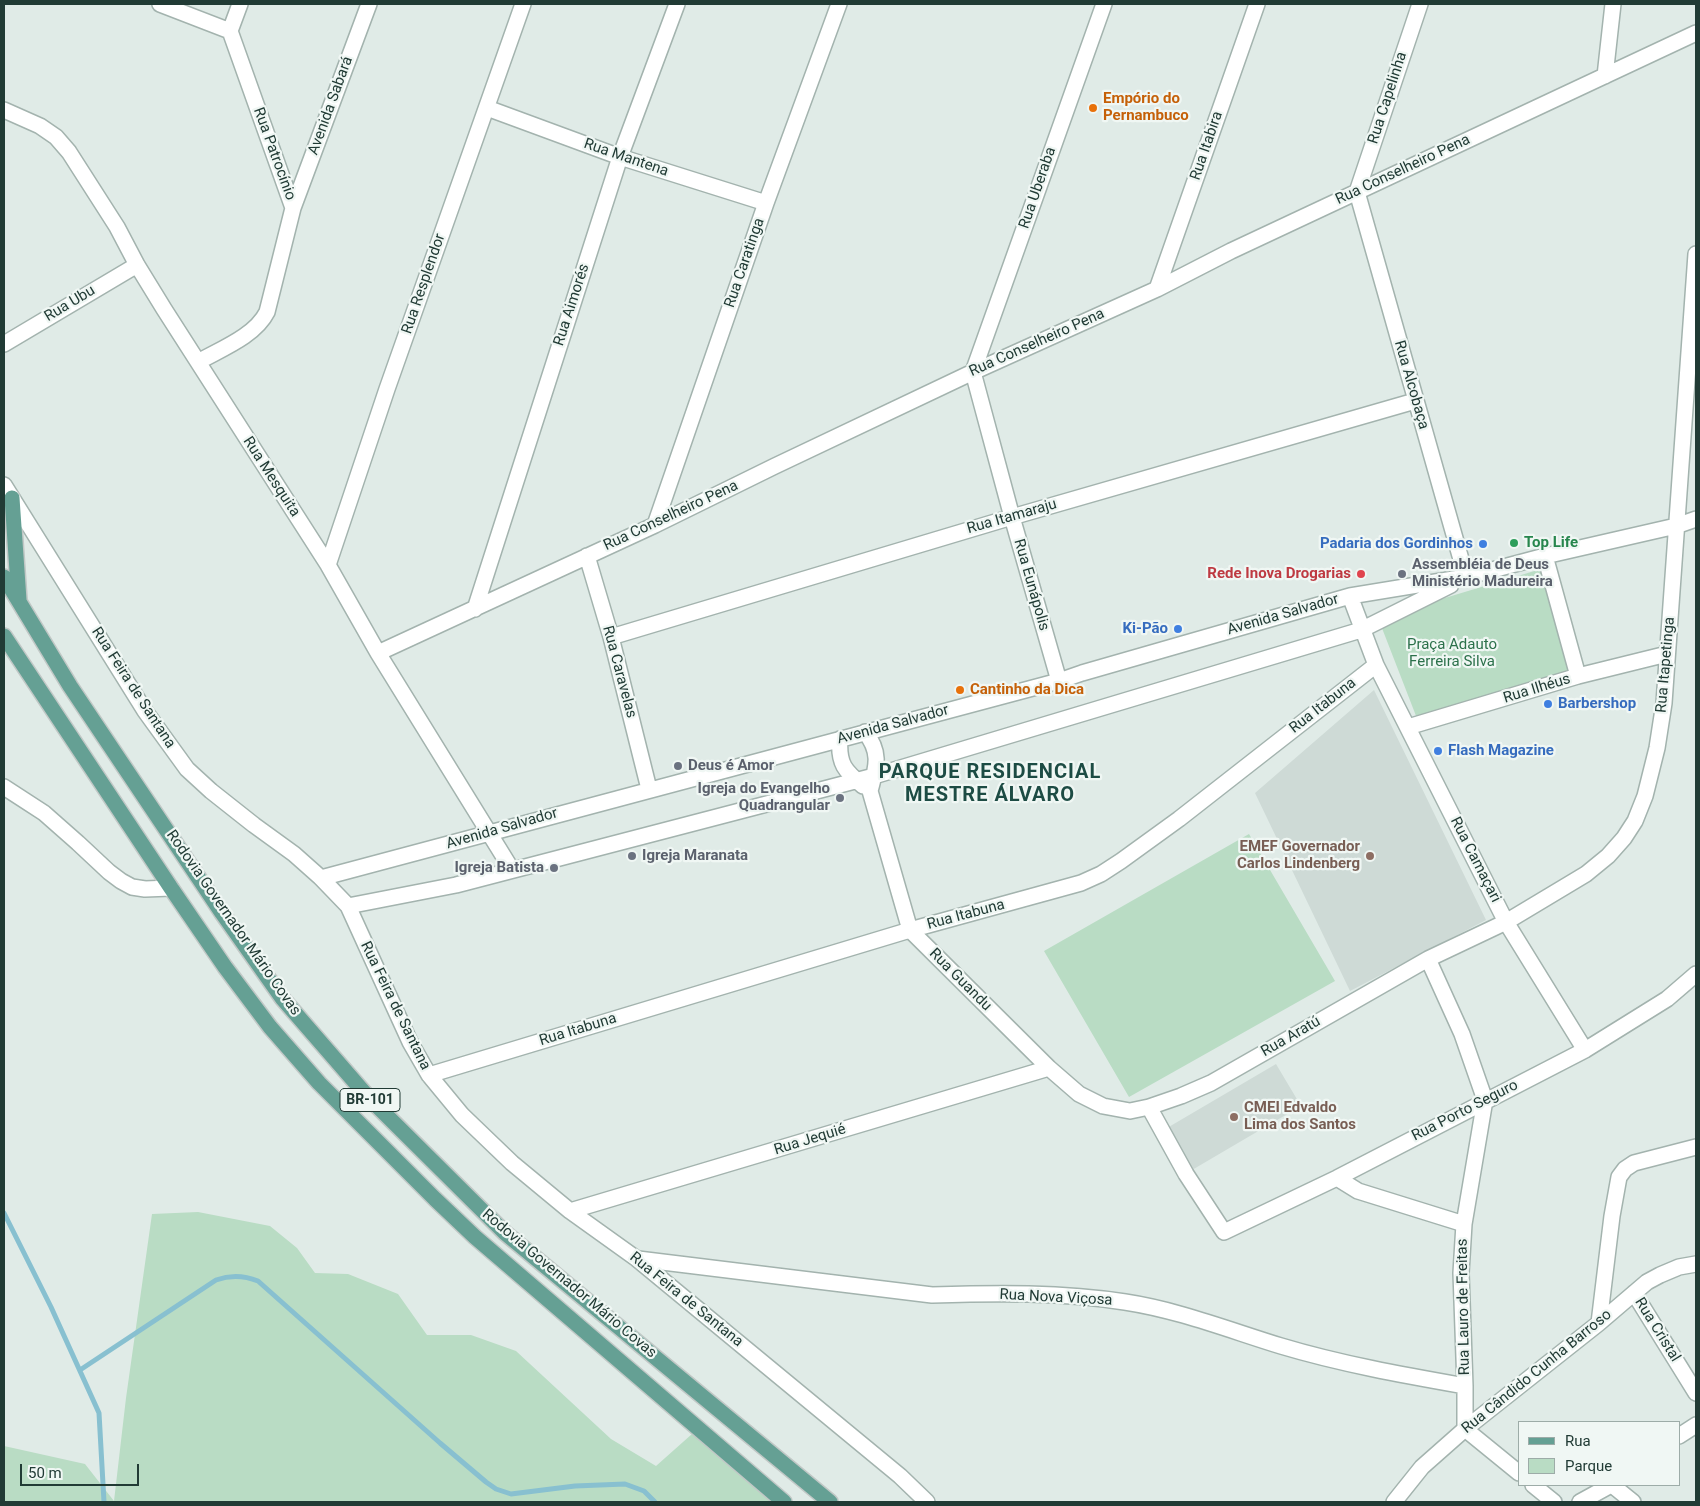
<!DOCTYPE html>
<html>
<head>
<meta charset="utf-8">
<style>
  body { margin:0 }
  #map { position:relative; width:1700px; height:1506px; overflow:hidden; background:#e0ebe7; font-family:Roboto,sans-serif }
  canvas { display:block }
  .frame { position:absolute; inset:0; border:5px solid #213b35; pointer-events:none }
  .legend { position:absolute; left:1518px; top:1421px; width:162px; height:65px; box-sizing:border-box; background:#f0f7f4; border:1px solid #9daca8; margin:0; padding:6px 9px; list-style:none; font-size:15px; color:#213b35 }
  .legend li { display:flex; align-items:center; gap:10px; height:25px }
  .legend b { width:25px; border:1px solid #9daca8 }
  .scale { position:absolute; left:20px; top:1464px; width:119px; height:22px; box-sizing:border-box; border:2px solid #213b35; border-top:0; padding-left:6px; font-size:15px; line-height:18px; white-space:nowrap; color:#213b35; -webkit-text-stroke:4px #f0f7f4; paint-order:stroke }
</style>
</head>
<body>
<div id="map">
<canvas width="1700" height="1506"></canvas>
<div class="frame"></div>
<ul class="legend">
<li><b style="height:6px;background:#65a094"></b>Rua</li>
<li><b style="height:14px;background:#b9dcc4"></b>Parque</li>
</ul>
<div class="scale">50 m</div>
</div>
<script>
const ctx = document.querySelector('canvas').getContext('2d');
ctx.lineJoin = 'round';
function fill(path, color) {
  ctx.fillStyle = color;
  ctx.fill(path, 'evenodd');
}
function trace(path, color, width, dash) {
  ctx.strokeStyle = color;
  ctx.lineWidth = width;
  ctx.lineCap = dash ? 'butt' : 'round';
  ctx.setLineDash(dash || []);
  ctx.stroke(path);
}
function label(font, color, halo, rows, align = 'center') {
  ctx.font = font + ' Roboto,sans-serif';
  ctx.lineWidth = 4.5;
  ctx.setLineDash([]);
  ctx.textBaseline = 'middle';
  ctx.strokeStyle = halo;
  ctx.fillStyle = color;
  for (const [text, x, y, turn = 0] of rows) {
    ctx.save();
    ctx.translate(x, y);
    ctx.rotate((+turn || 0) * Math.PI / 180);
    ctx.textAlign = isNaN(turn) ? turn : align;
    if (halo) ctx.strokeText(text, 0, 0);
    ctx.fillText(text, 0, 0);
    ctx.restore();
  }
}
const built = new Path2D(`
  M 1374,690 L 1486,920 L 1350,991 L 1255,793 Z
  M 1276,1064 L 1301,1106 L 1192,1170 L 1167,1128 Z`);
const green = new Path2D(`
  M 1541,569 L 1571,675 L 1418,721 L 1380,623 L 1395,613 Z
  M 1249,834 L 1335,981 L 1129,1097 L 1044,951 Z
  M 198,1212 L 270,1226 L 297,1248 L 315,1273 L 348,1274 L 398,1294 L 427,1335 L 471,1335 L 516,1351 L 611,1439 L 656,1466 L 692,1434 L 774,1502 L 4,1502 L 4,1446 L 85,1464 L 114,1501 L 126,1398 L 152,1214 Z`);
const stream = new Path2D(`
  M 4,1213 L 51,1307 L 99,1413 L 104,1502
  M 80,1370 L 216,1280 C 230,1275 243,1275 258,1281 L 440,1443 L 486,1482 L 496,1489 L 511,1494 L 575,1486 L 625,1484 L 644,1491 L 655,1502`);
const street = new Path2D(`
  M 160,4 L 230,31
  M 230,31 L 293,208
  M 230,31 L 240,4
  M 1605,76 L 1613,4
  M 487,108 L 620,157 L 766,203
  M 4,110 L 40,126 L 56,137 L 69,152 L 117,227 L 137,265 L 164,309 L 328,565 L 378,653 L 512,870
  M 1357,192 L 1466,577
  M 1357,192 L 1420,4
  M 1157,289 L 1257,4
  M 4,344 L 137,265
  M 198,362 C 221,349 255,336 267,312 L 293,208 L 369,4
  M 4,485 L 145,711 L 187,769 L 211,791 L 254,825 L 294,854 L 321,878 L 348,906 L 410,1042 L 429,1075 L 462,1115 L 512,1163 L 570,1211 L 637,1259 L 900,1476 L 927,1502
  M 655,525 L 766,203 L 839,4
  M 587,556 L 611,637 L 649,789
  M 1545,556 L 1578,676
  M 328,565 L 387,389 L 523,4
  M 475,609 L 620,157 L 677,4
  M 611,637 L 1012,517 L 1415,401
  M 378,653 L 655,525 L 775,466 L 973,372 L 1157,289 L 1231,251 L 1696,33
  M 1376,665 L 1506,922 L 1585,1050
  M 1059,681 L 1012,517 L 973,372 L 1104,4
  M 1408,727 L 1578,676 L 1667,654
  M 865,732 C 882,753 876,768 870,791 L 910,930 L 1049,1068 L 1079,1094 L 1103,1106 L 1130,1111 L 1149,1107 L 1181,1096 L 1211,1083 L 1428,959 L 1506,922 L 1586,874 L 1608,856 L 1624,838 L 1635,821 L 1645,796 L 1657,748 L 1664,703 L 1696,254
  M 840,739 C 838,764 845,771 863,786
  M 4,787 L 44,813 L 78,843 L 109,872 L 121,881 L 132,887 L 145,889 L 171,888
  M 321,878 L 1059,681 L 1082,673 L 1350,596 L 1466,577 L 1545,556 L 1676,526 L 1696,519
  M 348,906 L 456,885 L 874,776 L 1361,630 L 1451,585
  M 1428,959 L 1462,1034 L 1485,1100 L 1464,1224 L 1461,1273 L 1465,1386 L 1465,1429
  M 429,1075 L 910,930 L 1081,883 L 1101,874 L 1121,861 L 1179,819 L 1376,665 L 1350,596
  M 1149,1107 L 1186,1174 L 1224,1232 L 1337,1178 L 1585,1050 L 1667,999 L 1696,974
  M 1337,1178 L 1358,1191 L 1464,1224
  M 570,1211 L 1049,1068
  M 638,1259 L 932,1295 C 996,1293 1062,1292 1125,1302 C 1178,1310 1229,1330 1281,1346 C 1341,1364 1403,1375 1465,1386
  M 1634,1293 L 1696,1393
  M 1599,1323 L 1612,1216 L 1619,1177 L 1625,1169 L 1634,1163 L 1696,1147
  M 1465,1429 L 1519,1473
  M 1679,1436 L 1696,1425
  M 1533,1485 L 1554,1502
  M 1612,1485 L 1633,1502
  M 1394,1502 L 1422,1467 L 1465,1429 L 1599,1323 L 1647,1282 L 1660,1275 L 1679,1267 L 1696,1264
  M 1580,1502 L 1611,1485`);
const primary = new Path2D(`
  M 12,498 L 19,600
  M 4,577 L 70,686 L 222,913 L 282,998 L 368,1097 L 505,1233 L 830,1502
  M 4,636 L 171,888 L 225,967 L 270,1027 L 319,1083 L 435,1199 L 475,1237 L 784,1502`);
const markers = [
  [1093,108,5,"#e8710a"],
  [1514,543,5,"#2e9e5b"],
  [1483,544,5,"#3f7fe0"],
  [1361,574,5,"#e0444e"],
  [1402,574,5,"#6b7280"],
  [1178,629,5,"#3f7fe0"],
  [960,690,5,"#e8710a"],
  [1548,704,5,"#3f7fe0"],
  [1438,751,5,"#3f7fe0"],
  [678,766,5,"#6b7280"],
  [840,798,5,"#6b7280"],
  [632,856,5,"#6b7280"],
  [1370,856,5,"#8d6e63"],
  [554,868,5,"#6b7280"],
  [1234,1117,5,"#8d6e63"]
];
const shields = [
  [370,1100,60]
];
const shieldNames = [
  ["BR-101",370,1100]
];
const streetNames = [
  ["Rua Capelinha",1388,98,-72],
  ["Avenida Sabará",331,106,-70],
  ["Rua Itabira",1207,146,-71],
  ["Rua Patrocínio",274,154,70],
  ["Rua Mantena",626,158,19],
  ["Rua Conselheiro Pena",1403,170,-25],
  ["Rua Uberaba",1038,188,-71],
  ["Rua Caratinga",745,263,-71],
  ["Rua Resplendor",424,284,-71],
  ["Rua Ubu",70,304,-31],
  ["Rua Aimorés",572,305,-72],
  ["Rua Conselheiro Pena",1037,343,-24],
  ["Rua Alcobaça",1411,385,74],
  ["Rua Mesquita",271,477,57],
  ["Rua Conselheiro Pena",671,516,-25],
  ["Rua Itamaraju",1012,517,-16],
  ["Rua Eunápolis",1031,585,74],
  ["Avenida Salvador",1283,615,-16],
  ["Rua Itapetinga",1666,665,-85],
  ["Rua Caravelas",619,672,75],
  ["Rua Feira de Santana",133,688,57],
  ["Rua Ilhéus",1537,689,-17],
  ["Rua Itabuna",1323,706,-38],
  ["Avenida Salvador",893,725,-15],
  ["Avenida Salvador",502,829,-16],
  ["Rua Camaçari",1475,860,63],
  ["Rua Itabuna",966,915,-15],
  ["Rodovia Governador Mário Covas",233,923,55],
  ["Rua Guandu",960,980,45],
  ["Rua Feira de Santana",395,1006,64],
  ["Rua Itabuna",578,1030,-17],
  ["Rua Aratú",1291,1037,-30],
  ["Rua Porto Seguro",1465,1111,-27],
  ["Rua Jequié",810,1140,-17],
  ["Rodovia Governador Mário Covas",569,1284,40],
  ["Rua Nova Viçosa",1056,1298,3],
  ["Rua Feira de Santana",686,1300,39],
  ["Rua Lauro de Freitas",1464,1307,-91],
  ["Rua Cristal",1657,1330,58],
  ["Rua Cândido Cunha Barroso",1537,1372,-39]
];
const foodNames = [
  ["Empório do",1103,99],
  ["Pernambuco",1103,116],
  ["Cantinho da Dica",970,690]
];
const leisureNames = [
  ["Top Life",1524,543]
];
const shopNames = [
  ["Padaria dos Gordinhos",1473,544],
  ["Ki-Pão",1168,629],
  ["Barbershop",1558,704,"left"],
  ["Flash Magazine",1448,751,"left"]
];
const worshipNames = [
  ["Assembléia de Deus",1412,565],
  ["Ministério Madureira",1412,582],
  ["Deus é Amor",688,766],
  ["Igreja do Evangelho",830,789,"right"],
  ["Quadrangular",830,806,"right"],
  ["Igreja Maranata",642,856],
  ["Igreja Batista",544,868,"right"]
];
const healthNames = [
  ["Rede Inova Drogarias",1351,574]
];
const parkNames = [
  ["Praça Adauto",1452,645],
  ["Ferreira Silva",1452,662]
];
const educationNames = [
  ["EMEF Governador",1360,847],
  ["Carlos Lindenberg",1360,864],
  ["CMEI Edvaldo",1244,1108,"left"],
  ["Lima dos Santos",1244,1125,"left"]
];
const districtNames = [
  ["PARQUE RESIDENCIAL",990,773],
  ["MESTRE ÁLVARO",990,796]
];
fill(built, '#cedad6');
fill(green, '#b9dcc4');
trace(stream, '#88c0d0', 5);
trace(street, '#a3b3ae', 18);
trace(primary, '#c1c8c6', 18);
trace(street, '#fff', 15);
trace(primary, '#65a094', 15);
for (const [x, y, r, color] of markers) {
  const dot = new Path2D();
  dot.arc(x, y, r, 0, 2 * Math.PI);
  ctx.fillStyle = color;
  ctx.fill(dot);
  trace(dot, '#f0f7f4', 2);
}
for (const [x, y, w] of shields) {
  const box = new Path2D();
  box.roundRect(x - w / 2, y - 11.5, w, 23, 4);
  ctx.fillStyle = '#f0f7f4';
  ctx.fill(box);
  trace(box, '#213b35', 1);
}
label('bold 14px', '#213b35', null, shieldNames);
label('15px', '#213b35', '#f0f7f4', streetNames);
label('bold 15px', '#c56008', '#f0f7f4', foodNames, 'left');
label('bold 15px', '#27864d', '#f0f7f4', leisureNames, 'left');
label('bold 15px', '#366cbe', '#f0f7f4', shopNames, 'right');
label('bold 15px', '#5b616d', '#f0f7f4', worshipNames, 'left');
label('bold 15px', '#be3a42', '#f0f7f4', healthNames, 'right');
label('15px', '#2c714b', '#f0f7f4', parkNames);
label('bold 15px', '#785e54', '#f0f7f4', educationNames, 'right');
ctx.letterSpacing = '1px';
label('bold 20px', '#1d4c44', '#f0f7f4', districtNames);
ctx.letterSpacing = '0px';
</script>
</body>
</html>
